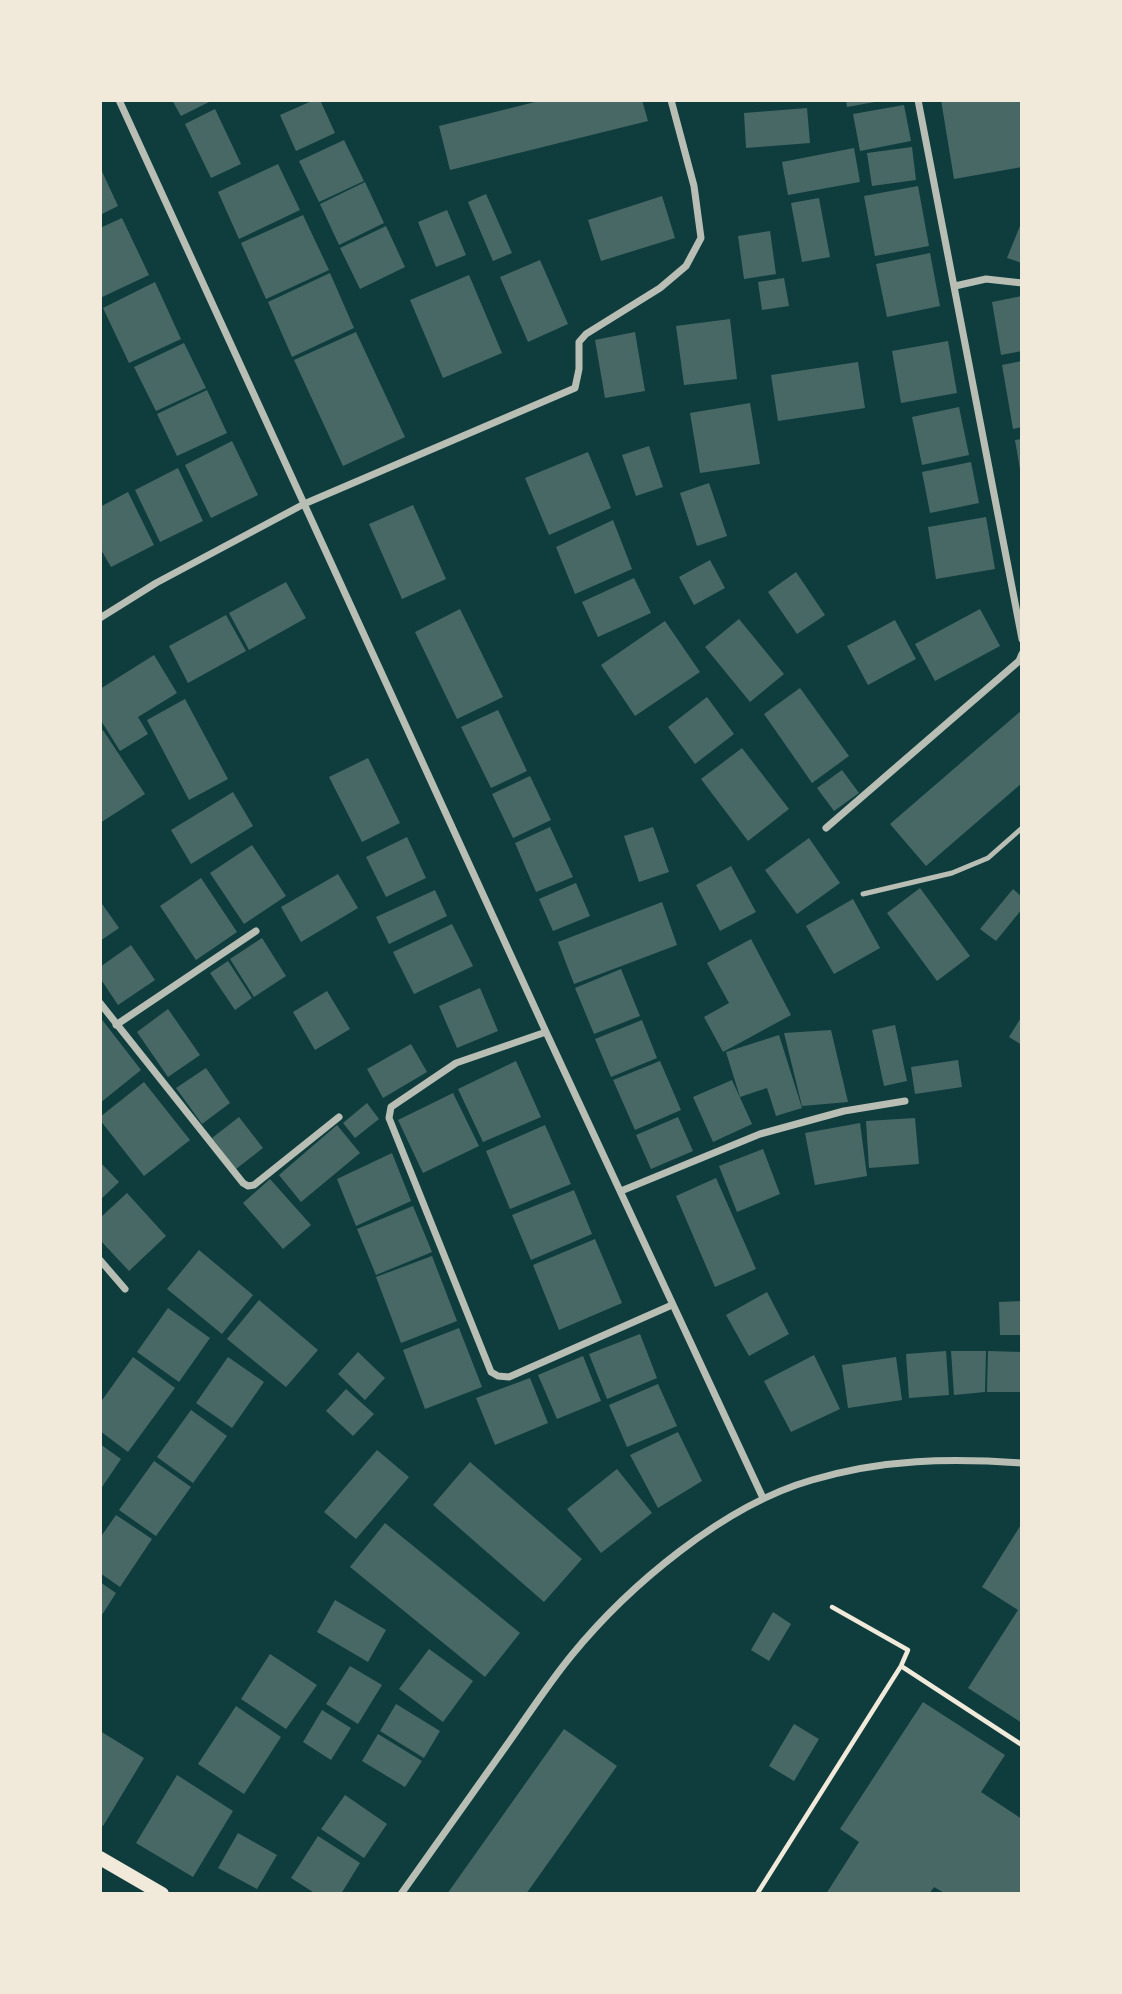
<!DOCTYPE html>
<html>
<head>
<meta charset="utf-8">
<style>
  body { margin:0 }
  #map { position:relative; width:1122px; height:1994px; overflow:hidden; background:#0f3d3e; font-family:"Fira Sans Condensed",sans-serif }
  canvas { display:block }
  .frame { position:absolute; inset:0; border:102px solid #f1e9da; pointer-events:none }
</style>
</head>
<body>
<div id="map">
<canvas width="1122" height="1994"></canvas>
<div class="frame"></div>
</div>
<script>
const ctx = document.querySelector('canvas').getContext('2d');
ctx.lineJoin = 'round';
function fill(path, color) {
  ctx.fillStyle = color;
  ctx.fill(path, 'evenodd');
}
function trace(path, color, width, dash) {
  ctx.strokeStyle = color;
  ctx.lineWidth = width;
  ctx.lineCap = dash ? 'butt' : 'round';
  ctx.setLineDash(dash || []);
  ctx.stroke(path);
}
const building = new Path2D(`
  M 172,100 L 213,100 L 181,116 Z
  M 314,100 L 320,100 L 335,133 L 296,151 L 280,115 Z
  M 543,100 L 642,100 L 648,121 L 450,170 L 439,126 Z
  M 846,100 L 880,100 L 880,101 L 847,107 Z
  M 941,100 L 1022,100 L 1022,167 L 954,179 Z
  M 904,105 L 911,141 L 860,151 L 853,114 Z
  M 807,108 L 810,143 L 746,148 L 744,113 Z
  M 215,109 L 241,164 L 211,178 L 185,124 Z
  M 344,140 L 364,181 L 319,202 L 299,161 Z
  M 912,147 L 916,180 L 872,186 L 867,153 Z
  M 854,148 L 860,182 L 788,195 L 782,162 Z
  M 278,164 L 300,210 L 239,239 L 218,192 Z
  M 100,167 L 118,206 L 100,215 Z
  M 365,182 L 384,223 L 339,245 L 320,204 Z
  M 918,186 L 929,246 L 875,256 L 864,196 Z
  M 486,194 L 512,253 L 493,261 L 468,202 Z
  M 662,196 L 675,238 L 601,261 L 588,220 Z
  M 819,198 L 830,257 L 802,262 L 791,203 Z
  M 447,210 L 466,255 L 436,267 L 418,222 Z
  M 303,215 L 329,270 L 266,299 L 241,243 Z
  M 122,218 L 149,275 L 100,298 L 100,228 Z
  M 1022,225 L 1022,263 L 1007,258 L 1020,226 Z
  M 386,226 L 405,267 L 360,289 L 340,248 Z
  M 770,231 L 776,274 L 744,279 L 738,236 Z
  M 930,253 L 940,306 L 887,317 L 876,264 Z
  M 540,260 L 568,324 L 528,342 L 500,277 Z
  M 330,273 L 354,328 L 292,357 L 268,302 Z
  M 469,275 L 502,353 L 443,378 L 410,300 Z
  M 784,278 L 789,306 L 762,310 L 758,282 Z
  M 155,282 L 181,339 L 129,363 L 103,308 Z
  M 1022,296 L 1022,351 L 1001,355 L 992,302 Z
  M 730,319 L 737,379 L 684,385 L 676,326 Z
  M 356,332 L 405,437 L 343,466 L 294,360 Z
  M 635,332 L 645,391 L 605,398 L 595,340 Z
  M 948,341 L 957,393 L 901,403 L 892,351 Z
  M 184,343 L 206,388 L 156,411 L 134,367 Z
  M 1022,361 L 1022,427 L 1013,429 L 1002,365 Z
  M 858,362 L 865,408 L 778,421 L 771,375 Z
  M 207,390 L 227,433 L 177,456 L 157,414 Z
  M 750,403 L 760,464 L 700,473 L 690,413 Z
  M 959,407 L 969,455 L 922,465 L 912,417 Z
  M 1022,439 L 1022,475 L 1021,475 L 1015,440 Z
  M 232,441 L 258,495 L 211,518 L 185,465 Z
  M 649,446 L 663,487 L 636,496 L 622,455 Z
  M 588,452 L 611,508 L 549,535 L 525,478 Z
  M 971,462 L 979,503 L 930,513 L 922,472 Z
  M 178,468 L 203,521 L 160,542 L 135,490 Z
  M 709,483 L 727,536 L 697,546 L 680,493 Z
  M 128,492 L 154,545 L 111,567 L 100,548 L 100,507 Z
  M 413,505 L 446,579 L 402,599 L 369,524 Z
  M 986,517 L 995,569 L 936,579 L 928,527 Z
  M 613,520 L 632,569 L 575,594 L 556,547 Z
  M 710,560 L 725,588 L 694,605 L 679,577 Z
  M 796,572 L 825,615 L 797,634 L 768,592 Z
  M 634,578 L 651,613 L 598,637 L 582,602 Z
  M 286,582 L 306,618 L 249,650 L 229,613 Z
  M 460,609 L 503,697 L 457,719 L 415,632 Z
  M 980,609 L 1000,646 L 935,681 L 915,644 Z
  M 226,615 L 246,651 L 188,683 L 169,646 Z
  M 739,619 L 784,674 L 750,702 L 705,647 Z
  M 895,620 L 916,659 L 868,685 L 847,646 Z
  M 665,621 L 700,672 L 635,716 L 601,665 Z
  M 154,655 L 177,693 L 138,717 L 148,734 L 120,751 L 100,719 L 100,689 Z
  M 800,688 L 849,756 L 812,783 L 764,714 Z
  M 707,697 L 734,734 L 695,764 L 668,727 Z
  M 185,699 L 228,779 L 189,800 L 147,720 Z
  M 498,710 L 527,771 L 491,788 L 461,727 Z
  M 1022,710 L 1022,783 L 926,866 L 890,824 Z
  M 103,730 L 145,794 L 100,823 L 100,732 Z
  M 742,748 L 789,809 L 748,841 L 701,779 Z
  M 368,758 L 400,823 L 362,842 L 329,777 Z
  M 842,770 L 859,793 L 834,811 L 817,788 Z
  M 530,776 L 551,820 L 513,838 L 492,794 Z
  M 233,792 L 253,826 L 191,864 L 171,830 Z
  M 550,827 L 573,877 L 536,892 L 515,843 Z
  M 653,827 L 669,872 L 639,882 L 624,836 Z
  M 407,837 L 426,878 L 386,897 L 366,857 Z
  M 809,838 L 840,883 L 797,914 L 765,870 Z
  M 252,845 L 286,896 L 244,924 L 210,873 Z
  M 731,866 L 756,912 L 720,931 L 696,885 Z
  M 338,874 L 358,908 L 301,942 L 281,907 Z
  M 201,878 L 237,932 L 196,960 L 160,906 Z
  M 576,883 L 590,916 L 553,931 L 539,899 Z
  M 920,888 L 970,956 L 937,981 L 887,913 Z
  M 1013,889 L 1022,897 L 1022,909 L 996,941 L 980,929 Z
  M 435,890 L 447,916 L 389,944 L 376,917 Z
  M 853,899 L 880,948 L 834,974 L 806,926 Z
  M 100,901 L 119,928 L 100,941 Z
  M 662,902 L 677,945 L 574,984 L 558,942 Z
  M 452,924 L 473,966 L 414,994 L 393,952 Z
  M 262,938 L 286,976 L 254,997 L 230,959 Z
  M 751,939 L 791,1015 L 723,1052 L 704,1017 L 729,1003 L 707,963 Z
  M 131,945 L 155,980 L 118,1005 L 100,978 L 100,967 Z
  M 228,961 L 252,998 L 235,1010 L 210,973 Z
  M 621,969 L 640,1016 L 594,1034 L 575,988 Z
  M 480,988 L 498,1031 L 457,1048 L 439,1006 Z
  M 327,991 L 350,1029 L 315,1050 L 293,1012 Z
  M 168,1009 L 200,1055 L 168,1077 L 137,1032 Z
  M 1022,1016 L 1022,1045 L 1009,1037 Z
  M 100,1017 L 141,1070 L 100,1103 Z
  M 642,1020 L 657,1058 L 611,1077 L 595,1039 Z
  M 895,1025 L 907,1081 L 884,1086 L 872,1030 Z
  M 831,1030 L 848,1102 L 802,1106 L 784,1033 Z
  M 779,1035 L 802,1108 L 776,1116 L 767,1088 L 740,1097 L 726,1052 Z
  M 411,1044 L 427,1072 L 383,1098 L 367,1069 Z
  M 958,1060 L 962,1087 L 915,1094 L 911,1067 Z
  M 516,1061 L 541,1117 L 483,1142 L 458,1089 Z
  M 660,1061 L 681,1110 L 635,1130 L 613,1080 Z
  M 206,1068 L 230,1103 L 202,1124 L 176,1088 Z
  M 732,1080 L 752,1124 L 713,1142 L 693,1097 Z
  M 144,1082 L 190,1140 L 144,1176 L 100,1120 L 100,1117 Z
  M 453,1093 L 479,1146 L 423,1173 L 398,1120 Z
  M 367,1103 L 379,1119 L 355,1138 L 343,1123 Z
  M 239,1117 L 263,1148 L 236,1169 L 212,1138 Z
  M 678,1117 L 693,1151 L 651,1169 L 636,1135 Z
  M 915,1118 L 919,1164 L 869,1168 L 866,1121 Z
  M 860,1123 L 867,1176 L 815,1185 L 805,1133 Z
  M 337,1125 L 360,1153 L 301,1202 L 279,1175 Z
  M 545,1125 L 571,1184 L 510,1209 L 486,1151 Z
  M 763,1149 L 780,1194 L 737,1212 L 719,1166 Z
  M 392,1153 L 411,1201 L 356,1226 L 337,1179 Z
  M 100,1162 L 119,1182 L 100,1200 Z
  M 716,1178 L 756,1269 L 715,1287 L 676,1196 Z
  M 270,1179 L 311,1225 L 283,1249 L 243,1203 Z
  M 574,1190 L 592,1234 L 531,1260 L 512,1215 Z
  M 127,1193 L 166,1236 L 129,1271 L 100,1240 L 100,1218 Z
  M 413,1206 L 432,1252 L 376,1275 L 357,1229 Z
  M 595,1239 L 622,1303 L 559,1330 L 533,1265 Z
  M 199,1250 L 253,1295 L 222,1334 L 167,1289 Z
  M 432,1256 L 457,1321 L 401,1343 L 376,1277 Z
  M 767,1292 L 789,1334 L 749,1356 L 726,1315 Z
  M 259,1300 L 318,1350 L 286,1387 L 227,1339 Z
  M 1022,1301 L 1022,1335 L 1000,1335 L 999,1302 Z
  M 168,1308 L 210,1338 L 179,1382 L 137,1352 Z
  M 459,1328 L 482,1387 L 425,1409 L 403,1350 Z
  M 640,1334 L 657,1378 L 607,1399 L 589,1354 Z
  M 946,1351 L 949,1395 L 909,1398 L 906,1354 Z
  M 951,1351 L 986,1351 L 985,1392 L 954,1395 Z
  M 988,1351 L 1022,1352 L 1022,1392 L 987,1392 Z
  M 358,1352 L 385,1378 L 365,1400 L 338,1374 Z
  M 814,1355 L 840,1409 L 791,1432 L 764,1381 Z
  M 583,1356 L 601,1401 L 557,1419 L 538,1375 Z
  M 133,1357 L 175,1388 L 128,1452 L 100,1431 L 100,1403 Z
  M 228,1357 L 264,1382 L 232,1428 L 196,1403 Z
  M 896,1357 L 902,1400 L 848,1408 L 842,1365 Z
  M 530,1378 L 548,1423 L 495,1445 L 476,1398 Z
  M 658,1384 L 677,1426 L 627,1447 L 609,1405 Z
  M 346,1389 L 374,1414 L 353,1436 L 326,1411 Z
  M 191,1410 L 227,1436 L 193,1483 L 157,1457 Z
  M 678,1432 L 702,1481 L 658,1508 L 630,1455 Z
  M 100,1444 L 121,1459 L 100,1490 Z
  M 377,1450 L 409,1477 L 356,1539 L 324,1512 Z
  M 154,1461 L 191,1487 L 156,1536 L 119,1510 Z
  M 470,1462 L 582,1559 L 544,1602 L 433,1505 Z
  M 617,1469 L 652,1513 L 601,1553 L 567,1509 Z
  M 116,1515 L 152,1539 L 120,1587 L 100,1573 L 100,1538 Z
  M 385,1523 L 520,1633 L 485,1677 L 350,1567 Z
  M 1022,1523 L 1022,1723 L 968,1688 L 1018,1610 L 982,1587 Z
  M 100,1582 L 116,1593 L 100,1618 Z
  M 335,1600 L 386,1630 L 368,1662 L 317,1632 Z
  M 773,1612 L 791,1624 L 769,1661 L 751,1650 Z
  M 429,1649 L 473,1681 L 443,1722 L 399,1689 Z
  M 270,1654 L 317,1685 L 286,1729 L 241,1699 Z
  M 350,1666 L 382,1685 L 358,1724 L 326,1704 Z
  M 923,1702 L 1005,1755 L 981,1792 L 1022,1819 L 1022,1894 L 946,1894 L 934,1887 L 929,1894 L 826,1894 L 859,1842 L 840,1829 Z
  M 396,1704 L 440,1731 L 424,1758 L 380,1731 Z
  M 236,1706 L 281,1737 L 244,1794 L 198,1764 Z
  M 322,1710 L 351,1728 L 331,1760 L 303,1742 Z
  M 794,1724 L 819,1739 L 794,1781 L 769,1766 Z
  M 564,1729 L 617,1766 L 526,1894 L 447,1894 Z
  M 100,1731 L 144,1758 L 103,1826 L 100,1824 Z
  M 378,1734 L 422,1761 L 405,1787 L 362,1761 Z
  M 177,1775 L 233,1811 L 193,1877 L 136,1843 Z
  M 345,1795 L 387,1824 L 364,1858 L 321,1829 Z
  M 238,1833 L 277,1855 L 257,1889 L 218,1868 Z
  M 318,1836 L 360,1863 L 341,1894 L 316,1894 L 291,1878 Z`);
const path = new Path2D(`
  M 901,1666 L 1022,1745
  M 757,1894 L 901,1666 L 908,1650 L 832,1607`);
const service = new Path2D(`
  M 863,894 L 952,873 L 988,858 L 1022,828`);
const minor = new Path2D(`
  M 119,100 L 546,1032 L 763,1498
  M 918,100 L 1022,639
  M 955,286 L 986,279 L 1022,283
  M 100,618 L 156,583 L 304,504 L 575,388 L 579,369 L 579,342 L 586,334 L 660,288 L 686,266 L 701,238 L 694,186 L 671,100
  M 826,828 L 1019,661 L 1022,654
  M 100,1003 L 243,1183 L 248,1186 L 254,1185 L 339,1117
  M 116,1025 L 256,931
  M 546,1032 L 456,1063 L 391,1107 L 389,1118 L 491,1372 L 498,1376 L 509,1377 L 672,1305
  M 621,1191 L 760,1134 L 844,1111 L 905,1101
  M 100,1260 L 125,1289
  M 401,1894 C 434,1848 466,1802 499,1756 C 523,1723 545,1688 571,1656 C 628,1586 724,1505 812,1480 C 883,1459 949,1458 1022,1463`);
const secondary = new Path2D(`
  M 100,1858 L 162,1894`);
fill(building, '#486865');
trace(path, '#f1e9da', 4.5);
trace(service, '#b8beb3', 5);
trace(minor, '#b8beb3', 7);
trace(secondary, '#f1e9da', 14);
</script>
</body>
</html>
